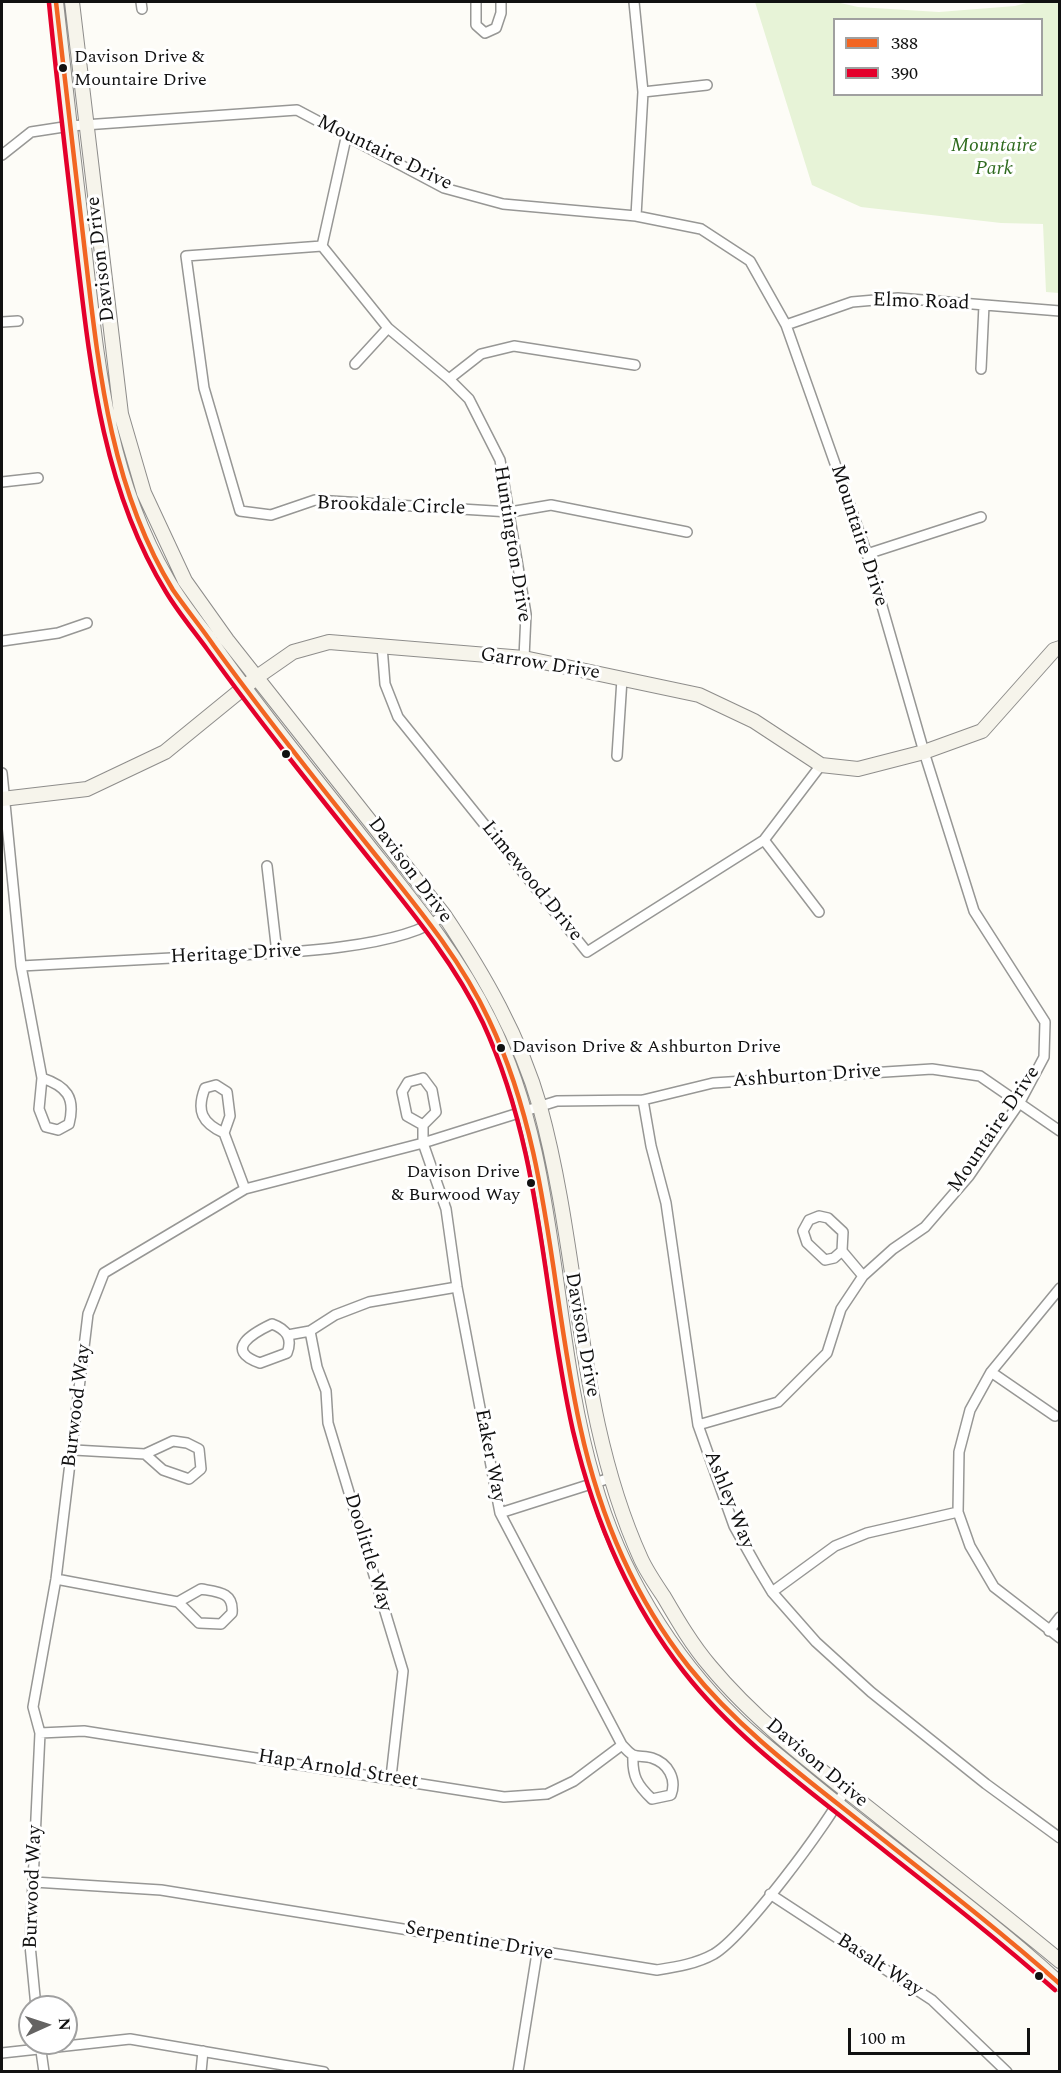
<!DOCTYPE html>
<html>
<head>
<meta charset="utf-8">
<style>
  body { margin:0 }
  #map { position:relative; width:1061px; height:2073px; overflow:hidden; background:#fdfcf7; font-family:Spectral,serif }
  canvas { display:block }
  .frame { position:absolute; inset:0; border:3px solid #111; pointer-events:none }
  .legend { position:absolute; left:833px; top:18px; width:210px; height:78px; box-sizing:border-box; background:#fff; border:2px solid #a0a0a0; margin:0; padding:8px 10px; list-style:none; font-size:18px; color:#111 }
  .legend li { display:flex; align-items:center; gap:12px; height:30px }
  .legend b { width:30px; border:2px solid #a0a0a0 }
  .north { position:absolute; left:18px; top:1995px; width:60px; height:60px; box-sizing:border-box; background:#fff; border:2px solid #a0a0a0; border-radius:50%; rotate:87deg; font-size:16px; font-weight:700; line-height:24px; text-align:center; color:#111 }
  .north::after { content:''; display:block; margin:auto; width:21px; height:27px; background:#646362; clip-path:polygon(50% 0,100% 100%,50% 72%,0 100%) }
  .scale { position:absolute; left:848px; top:2028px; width:182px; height:27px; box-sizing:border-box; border:3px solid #111; border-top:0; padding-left:8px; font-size:18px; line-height:21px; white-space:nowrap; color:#111; -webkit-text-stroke:4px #fff; paint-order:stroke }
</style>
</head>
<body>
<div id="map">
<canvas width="1061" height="2073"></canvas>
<div class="frame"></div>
<ul class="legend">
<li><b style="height:8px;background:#f26522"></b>388</li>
<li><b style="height:8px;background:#e4002b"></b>390</li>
</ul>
<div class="north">N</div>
<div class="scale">100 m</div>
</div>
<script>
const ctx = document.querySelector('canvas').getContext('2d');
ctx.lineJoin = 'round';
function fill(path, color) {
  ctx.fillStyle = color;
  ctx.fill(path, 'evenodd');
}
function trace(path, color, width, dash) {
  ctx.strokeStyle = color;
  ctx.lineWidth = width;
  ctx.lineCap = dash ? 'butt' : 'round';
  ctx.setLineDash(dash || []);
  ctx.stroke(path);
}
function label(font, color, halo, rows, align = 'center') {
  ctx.font = font + ' Spectral,serif';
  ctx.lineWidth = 6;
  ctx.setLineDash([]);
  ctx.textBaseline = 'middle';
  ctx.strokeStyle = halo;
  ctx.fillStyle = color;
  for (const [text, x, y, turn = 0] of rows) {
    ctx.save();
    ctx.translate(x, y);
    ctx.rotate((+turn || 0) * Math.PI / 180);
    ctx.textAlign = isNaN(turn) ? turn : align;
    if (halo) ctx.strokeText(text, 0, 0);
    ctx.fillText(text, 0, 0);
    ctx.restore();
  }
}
const green = new Path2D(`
  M 755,2 L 836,2 L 858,7 L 939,12 L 1015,6 L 1030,2 L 1059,2 L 1059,293 L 1046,292 L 1043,224 L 1001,223 L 861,207 L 812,185 ZM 834,20 L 1042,20 L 1042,94 L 834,94 Z`);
const street = new Path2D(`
  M 141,2 L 142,9
  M 476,2 L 476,25 L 485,33 L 496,28 L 501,13 L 501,2
  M 634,2 L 643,92 L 636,216
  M 643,92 L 707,85
  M 346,138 L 322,246 L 388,328 L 449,379 L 469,399 L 500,460 L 526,614 L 524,658
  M 2,155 L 31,132 L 70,126 L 297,110 L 444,188 L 503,204 L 636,216 L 701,229 L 750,261 L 786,325 L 867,554 L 924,752 L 974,911 L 1045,1022 L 1044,1057 L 1020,1102 L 969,1176 L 925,1227 L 893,1249 L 863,1276 L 841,1309 L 827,1353 L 778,1402 L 698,1425
  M 322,246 L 186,256 L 204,388 L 240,511 L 271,515 L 315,500 L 510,512 L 551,505 L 687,532
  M 2,322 L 18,321
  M 786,325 L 852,302 L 898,298 L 1060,311
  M 355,364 L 388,328
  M 981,369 L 984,305
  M 449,379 L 481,354 L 514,346 L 635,365
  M 2,482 L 38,478
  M 867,554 L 981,517
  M 2,641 L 58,633 L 87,623
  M 382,646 L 385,684 L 398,717 L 587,952 L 764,840 L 821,765
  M 617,756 L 622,679
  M 2,773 L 21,966 L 42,1078 L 39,1109 L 46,1127 L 58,1130 L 69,1124 C 76,1097 66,1086 42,1078
  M 764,840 L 819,912
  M 267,866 L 277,953
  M 21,966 C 77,963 134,960 190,957 C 250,954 400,953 444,915
  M 643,1100 L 651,1146 L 666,1203 L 698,1425 L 734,1526 L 757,1567 L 772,1592 L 816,1642 L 871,1692 L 986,1784 L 1060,1838
  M 423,1125 L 407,1116 L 402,1092 L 408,1082 L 423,1078 L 432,1090 L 436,1112 L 423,1125 L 423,1143 L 446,1209 L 457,1287 L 500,1513 L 622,1745 C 625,1748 629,1753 633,1755 C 638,1757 646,1756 652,1758 C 668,1763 677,1779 671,1795 L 652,1799 C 637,1785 632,1776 633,1755
  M 224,1133 C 202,1123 196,1111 205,1088 L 216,1085 L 227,1092 L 230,1116 L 224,1133 L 245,1189
  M 819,1216 L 828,1218 L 843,1232 L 842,1251 L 834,1258 L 825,1260 L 807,1243 L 803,1231 L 809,1220 Z
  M 842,1251 L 863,1276
  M 1060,1288 L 991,1372 L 970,1410 L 959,1452 L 958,1512 L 970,1546 L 994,1587 L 1060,1638
  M 272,1324 C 286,1329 293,1338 287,1353 L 260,1363 C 223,1350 253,1333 272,1324 Z
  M 310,1331 L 317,1367 L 326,1391 L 328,1423 L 403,1671 L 391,1777
  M 288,1335 L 310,1331 L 335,1315 L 369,1302 L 457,1287
  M 991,1372 L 1055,1416
  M 74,1450 L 145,1454 L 173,1441 L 187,1443 L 199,1449 L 201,1469 L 189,1479 L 163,1470 L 145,1454
  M 500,1513 L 610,1478
  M 56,1579 L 178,1602 L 199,1623 L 221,1624 L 232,1613 C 234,1592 218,1592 201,1589 L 178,1602
  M 772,1592 L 835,1546 L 867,1533 L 958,1512
  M 1049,1631 L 1060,1617
  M 40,1733 L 84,1731 L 504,1797 L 547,1794 L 574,1781 L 622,1745
  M 34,1882 L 161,1890 L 657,1970 C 676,1967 696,1964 714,1954 C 744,1936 828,1824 845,1790
  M 770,1894 L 932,2000 L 1007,2072
  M 36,2007 L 30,1945 L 40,1733 L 33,1707 L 56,1579 L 88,1314 L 104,1273 L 245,1189 L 423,1143 L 557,1101 L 643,1100 L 713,1083 L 932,1069 L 980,1076 L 1060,1131
  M 40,2044 L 44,2072
  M 2,2053 L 130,2039 L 324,2072
  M 201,2072 L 203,2051
  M 518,2072 L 537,1953`);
const secondary = new Path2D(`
  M 56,2 C 65,86 75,171 85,255 C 98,370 108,477 167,579 C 178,599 193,618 207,636 C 258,709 315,778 370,848 C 414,903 458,956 489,1019 C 561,1162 549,1331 594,1482 C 619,1570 670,1655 736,1719 C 755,1738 777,1754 798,1772 C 884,1844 977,1908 1060,1984
  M 72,2 L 121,414 L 144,493 L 185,581 L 227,640 L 444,915 C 484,975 520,1037 540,1107 C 581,1257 576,1416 641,1559 C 647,1572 656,1585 664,1597 C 678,1621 692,1645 710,1666 C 758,1724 822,1771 881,1818 C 940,1865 1001,1912 1060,1961
  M 2,799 L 87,789 L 165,752 L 257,677 L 293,652 L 329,642 L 524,658 L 699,695 L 754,721 L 821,765 L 858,769 L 924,752 L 982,731 L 1054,650 L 1060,648`);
const bus1 = new Path2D(`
  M 56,2 C 65,83 74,164 84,244 C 98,363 109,486 173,590 C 186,609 201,627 214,646 C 264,715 317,782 370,848 C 413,902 460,957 489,1020 C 550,1148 550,1290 580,1426 C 599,1514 633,1596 689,1667 C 733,1722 788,1765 843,1808 C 916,1866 990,1922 1060,1984`);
const bus2 = new Path2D(`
  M 49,3 C 57,84 67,165 76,246 C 90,365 102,488 166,592 C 178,612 193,630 207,649 C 259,721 315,791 371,861 C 412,912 455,964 483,1023 C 543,1153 542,1294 573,1431 C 594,1519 628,1601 684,1672 C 727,1727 783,1771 838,1814 C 911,1872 985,1928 1055,1990`);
const markers = [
  [63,68,5,"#111"],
  [286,754,5,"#111"],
  [501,1048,5,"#111"],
  [531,1183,5,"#111"],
  [1039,1976,5,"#111"]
];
const busNames = [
  ["Davison Drive &",74,58],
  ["Mountaire Drive",74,81],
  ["Davison Drive & Ashburton Drive",512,1048],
  ["Davison Drive",520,1173,"right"],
  ["& Burwood Way",520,1196,"right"]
];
const parkNames = [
  ["Mountaire",994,147],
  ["Park",994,170]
];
const streetNames = [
  ["Mountaire Drive",384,154,26],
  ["Davison Drive",102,259,-97],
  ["Elmo Road",921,303,2],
  ["Brookdale Circle",391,507,2],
  ["Mountaire Drive",858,536,72],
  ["Huntington Drive",511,544,81],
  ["Garrow Drive",540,665,9],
  ["Davison Drive",409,871,53],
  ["Limewood Drive",531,882,51],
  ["Heritage Drive",236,955,-3],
  ["Ashburton Drive",807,1077,-4],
  ["Mountaire Drive",995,1130,-56],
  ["Davison Drive",581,1335,80],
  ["Burwood Way",78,1406,-83],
  ["Eaker Way",489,1456,79],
  ["Ashley Way",728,1500,68],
  ["Doolittle Way",367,1553,73],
  ["Davison Drive",816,1764,40],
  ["Hap Arnold Street",338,1770,9],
  ["Burwood Way",34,1887,-88],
  ["Serpentine Drive",479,1942,10],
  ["Basalt Way",879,1966,33]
];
fill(green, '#e7f3d7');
trace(street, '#979795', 12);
trace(secondary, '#8e8d8b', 16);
trace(street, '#fffffe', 9);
trace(secondary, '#f6f4eb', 14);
trace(bus1, '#f26522', 4.5);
trace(bus2, '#e4002b', 4.5);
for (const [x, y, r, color] of markers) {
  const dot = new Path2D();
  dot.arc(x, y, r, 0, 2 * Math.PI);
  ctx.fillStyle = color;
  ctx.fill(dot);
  trace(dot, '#fff', 2);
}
label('18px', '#111', '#fff', busNames, 'left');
label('italic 20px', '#2f6b1f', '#fff', parkNames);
label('20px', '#111', '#fff', streetNames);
</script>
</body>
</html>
